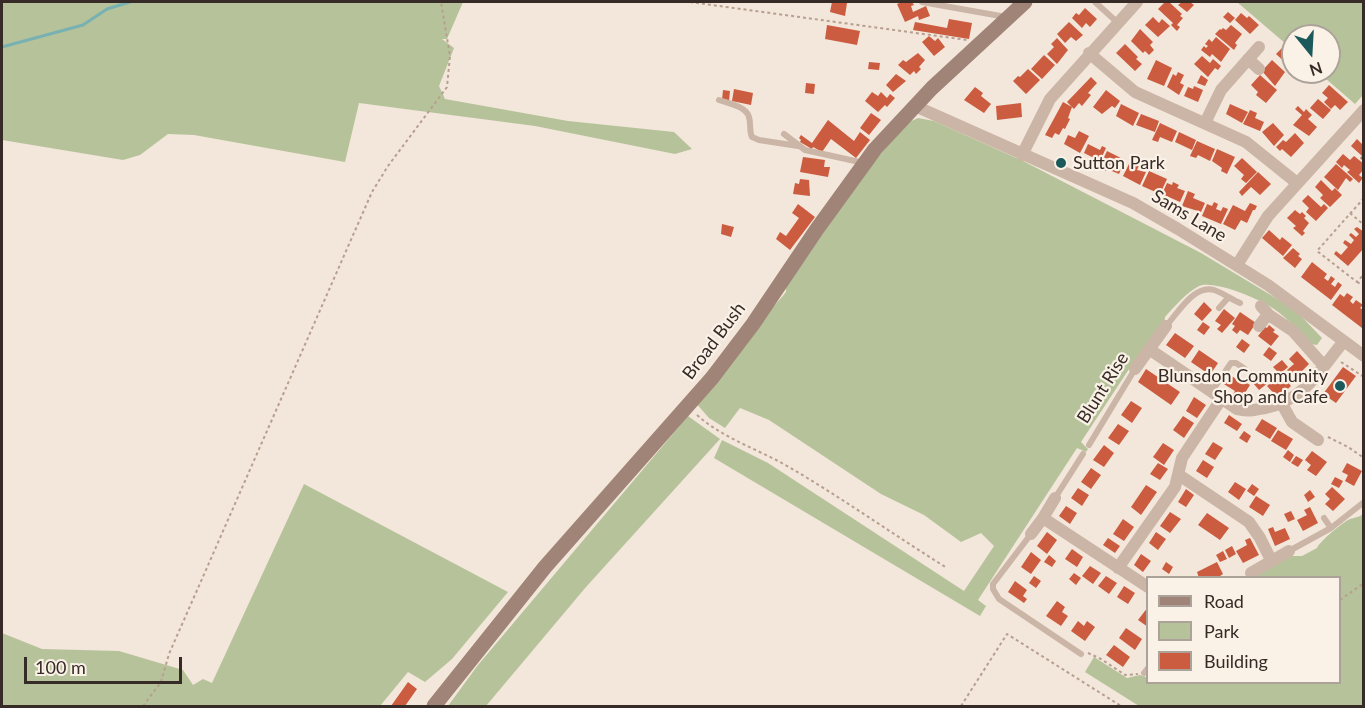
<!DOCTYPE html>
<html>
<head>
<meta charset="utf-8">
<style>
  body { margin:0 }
  #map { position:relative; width:1365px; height:708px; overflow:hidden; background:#f3e6da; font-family:Lato,sans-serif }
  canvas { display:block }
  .frame { position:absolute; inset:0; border:3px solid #372b27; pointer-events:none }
  .legend { position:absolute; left:1146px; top:576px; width:195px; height:108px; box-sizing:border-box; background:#faf1e7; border:2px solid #aca29a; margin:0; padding:8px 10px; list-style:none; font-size:18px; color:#372b27 }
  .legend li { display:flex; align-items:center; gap:12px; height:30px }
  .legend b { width:30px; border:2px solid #aca29a }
  .north { position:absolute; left:1281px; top:24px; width:60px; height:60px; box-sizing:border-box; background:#faf1e7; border:2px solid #aca29a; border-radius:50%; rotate:162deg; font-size:16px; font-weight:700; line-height:24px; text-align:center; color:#372b27 }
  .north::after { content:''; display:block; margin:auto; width:21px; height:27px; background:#1b595b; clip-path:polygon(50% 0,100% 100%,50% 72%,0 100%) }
  .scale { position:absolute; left:24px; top:657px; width:158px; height:27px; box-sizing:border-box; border:3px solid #372b27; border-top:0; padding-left:8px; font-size:18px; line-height:21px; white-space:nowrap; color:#372b27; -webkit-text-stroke:4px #faf1e7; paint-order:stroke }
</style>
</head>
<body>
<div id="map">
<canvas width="1365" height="708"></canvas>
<div class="frame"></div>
<ul class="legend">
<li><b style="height:8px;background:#9f8477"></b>Road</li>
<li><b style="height:16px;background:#b6c39a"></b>Park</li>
<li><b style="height:16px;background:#cb5c40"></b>Building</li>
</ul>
<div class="north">N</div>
<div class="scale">100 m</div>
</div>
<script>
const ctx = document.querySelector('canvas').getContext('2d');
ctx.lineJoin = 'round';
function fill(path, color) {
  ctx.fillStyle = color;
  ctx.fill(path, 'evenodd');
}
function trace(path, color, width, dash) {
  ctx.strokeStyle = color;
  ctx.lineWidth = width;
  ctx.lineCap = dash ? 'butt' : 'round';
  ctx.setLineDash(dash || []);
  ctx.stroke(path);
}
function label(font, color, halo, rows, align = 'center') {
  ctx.font = font + ' Lato,sans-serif';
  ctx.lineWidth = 4.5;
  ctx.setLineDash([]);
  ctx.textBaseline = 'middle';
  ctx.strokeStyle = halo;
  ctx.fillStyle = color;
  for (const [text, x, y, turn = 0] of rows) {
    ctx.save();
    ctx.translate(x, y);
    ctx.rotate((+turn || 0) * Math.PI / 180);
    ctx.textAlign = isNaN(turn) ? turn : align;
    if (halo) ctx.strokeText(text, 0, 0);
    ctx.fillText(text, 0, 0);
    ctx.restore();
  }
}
const green = new Path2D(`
  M 2,2 L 463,2 L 447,39 L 442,39 L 454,48 L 439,86 L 445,99 L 568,121 L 674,132 L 692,149 L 675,154 L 535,126 L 359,103 L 345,162 L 194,135 L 168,134 L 140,155 L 123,160 L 2,140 Z
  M 1237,2 L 1363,2 L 1363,95 L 1355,104 L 1318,72 L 1329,72 L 1329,36 L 1293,36 L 1293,50 Z
  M 918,118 L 934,121 L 1023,161 L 1201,253 L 1279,300 L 1300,315 L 1322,338 L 1317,345 L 1311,344 C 1300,332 1287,318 1274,309 C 1260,299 1214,280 1199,286 C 1187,292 1174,307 1165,317 L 1164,325 L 1133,363 L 1081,442 L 1088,449 L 1086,452 L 1077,448 L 978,600 L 986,606 L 980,616 L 714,458 L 722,440 L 768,463 L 964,591 L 994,546 L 981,533 L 961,542 L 924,515 L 881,494 L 769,420 L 740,408 L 725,428 L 709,418 L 694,401 L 732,352 L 782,297 L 786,292 L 786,286 L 868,169 L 907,123 Z
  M 688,416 L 720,439 L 586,587 L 486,706 L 448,706 L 478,665 Z
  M 304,484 L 508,592 L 452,659 L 425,682 L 408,672 L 380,706 L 2,706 L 2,633 L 42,649 L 119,651 L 183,670 L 193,685 L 203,679 L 212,683 Z
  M 1363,514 L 1363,706 L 1139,706 L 1085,672 L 1094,657 L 1127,678 L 1140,675 L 1146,677 L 1147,674 L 1148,682 L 1340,682 L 1340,578 L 1254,577 L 1291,556 L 1302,556 L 1317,548 C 1320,541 1343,522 1350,519 C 1356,517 1358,518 1363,514 Z`);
const stream = new Path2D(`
  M 2,47 L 83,25 L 107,9 L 130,2`);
const building = new Path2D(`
  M 832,2 L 847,3 L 845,16 L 830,12 Z
  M 902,2 L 912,2 L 914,5 L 911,6 L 913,12 L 926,6 L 930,16 L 919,20 L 918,16 L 905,22 L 897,4 Z
  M 1165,2 L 1169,2 L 1182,14 L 1180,16 L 1183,18 L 1177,25 L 1180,27 L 1177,31 L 1171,25 L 1173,23 L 1158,9 Z
  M 1182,2 L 1190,2 L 1194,5 L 1187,12 L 1178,5 Z
  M 1085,8 L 1097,19 L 1090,27 L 1086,23 L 1082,28 L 1072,18 L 1076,13 L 1079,15 Z
  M 1228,12 L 1235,18 L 1230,23 L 1223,17 Z
  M 1241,13 L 1247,18 L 1249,16 L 1259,25 L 1250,34 L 1235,20 Z
  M 1153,17 L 1159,23 L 1162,19 L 1170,26 L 1158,37 L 1145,25 Z
  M 949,19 L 972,23 L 969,39 L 913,30 L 915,22 L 947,28 Z
  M 1069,22 L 1083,35 L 1076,41 L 1071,37 L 1065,43 L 1057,34 Z
  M 827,25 L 860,31 L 857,45 L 825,39 Z
  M 1231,25 L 1242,34 L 1235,43 L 1237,45 L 1234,50 L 1215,34 L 1220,29 L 1221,30 L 1223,28 L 1226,30 Z
  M 1140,29 L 1153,42 L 1150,45 L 1154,50 L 1149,55 L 1145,51 L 1143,53 L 1131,41 Z
  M 929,36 L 935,41 L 938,38 L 945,47 L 934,56 L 922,42 Z
  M 1216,37 L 1230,49 L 1221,62 L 1212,54 L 1210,57 L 1201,50 L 1204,46 L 1206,48 L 1208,46 L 1205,44 L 1209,39 L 1212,42 Z
  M 1057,38 L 1068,50 L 1057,64 L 1047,54 L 1054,47 L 1051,44 Z
  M 1125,44 L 1138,57 L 1136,59 L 1142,64 L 1135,71 L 1116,53 Z
  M 1284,46 L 1293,54 L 1293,61 L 1289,66 L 1276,54 Z
  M 918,53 L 925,60 L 919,67 L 921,69 L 916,74 L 914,71 L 910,75 L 898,65 L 903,60 L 906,62 Z
  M 1044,55 L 1055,65 L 1042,79 L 1031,69 Z
  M 1202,56 L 1210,63 L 1213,59 L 1221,66 L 1218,70 L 1215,68 L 1208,77 L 1194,64 Z
  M 1156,60 L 1172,68 L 1164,86 L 1147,79 Z
  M 1272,60 L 1285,72 L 1275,86 L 1262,71 Z
  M 869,62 L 880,63 L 879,70 L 868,69 Z
  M 1028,69 L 1040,80 L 1026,94 L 1013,81 L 1018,76 L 1020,77 Z
  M 1178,72 L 1184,75 L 1180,83 L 1184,85 L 1179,95 L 1167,87 L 1173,74 L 1176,76 Z
  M 896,74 L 906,81 L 893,92 L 886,85 Z
  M 1201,75 L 1208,80 L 1205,86 L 1197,83 Z
  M 1260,75 L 1277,90 L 1266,103 L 1256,95 L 1258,92 L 1251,85 Z
  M 1091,77 L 1097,83 L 1088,93 L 1091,95 L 1082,106 L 1079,103 L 1074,109 L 1067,102 Z
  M 806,83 L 815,84 L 814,94 L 805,93 Z
  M 1329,85 L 1348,102 L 1340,110 L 1335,105 L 1331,109 L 1324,102 L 1328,98 L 1322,93 Z
  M 1194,86 L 1203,90 L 1198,102 L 1184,96 L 1188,87 L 1193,89 Z
  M 975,87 L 983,93 L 981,96 L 991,104 L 984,113 L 964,100 Z
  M 734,89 L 753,93 L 751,105 L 732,101 Z
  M 723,90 L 730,91 L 729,101 L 722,100 Z
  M 1106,90 L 1120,101 L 1115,108 L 1112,106 L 1102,114 L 1093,107 Z
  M 872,92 L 878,96 L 881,92 L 887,98 L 890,94 L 895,98 L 887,107 L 885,105 L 878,112 L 865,101 Z
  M 1318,99 L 1331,110 L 1323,119 L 1310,108 Z
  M 1063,102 L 1072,107 L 1068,118 L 1070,119 L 1065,129 L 1063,128 L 1059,135 L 1055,133 L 1052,138 L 1045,135 Z
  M 1021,103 L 1022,117 L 997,120 L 996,106 Z
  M 1121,104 L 1139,113 L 1133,126 L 1116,116 Z
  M 1230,104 L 1248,112 L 1242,123 L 1226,114 Z
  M 1298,106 L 1304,112 L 1306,109 L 1312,115 L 1308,119 L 1317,127 L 1309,136 L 1293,125 L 1302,115 L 1295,109 Z
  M 1250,110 L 1257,113 L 1255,118 L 1264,122 L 1260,131 L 1243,124 Z
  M 871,113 L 881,120 L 869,135 L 860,128 Z
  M 1141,114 L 1159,121 L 1155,132 L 1136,125 Z
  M 828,120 L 854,141 L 860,132 L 870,140 L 856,158 L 831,139 L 822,152 L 813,147 L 812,149 L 800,142 L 801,140 L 799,138 L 801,135 L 812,143 Z
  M 1160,123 L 1177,131 L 1172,142 L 1160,137 L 1158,142 L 1152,140 Z
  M 1273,123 L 1284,135 L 1274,146 L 1262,132 Z
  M 1079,131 L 1089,136 L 1080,153 L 1064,144 L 1068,135 L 1075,138 Z
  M 1179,132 L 1196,140 L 1192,150 L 1175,142 Z
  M 1295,133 L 1304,143 L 1291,157 L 1282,149 L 1280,151 L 1276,147 L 1283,140 L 1286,142 Z
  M 1357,139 L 1364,146 L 1364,162 L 1360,158 L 1362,156 L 1351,146 Z
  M 1197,141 L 1215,149 L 1210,161 L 1198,155 L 1196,158 L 1190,156 Z
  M 1088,144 L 1100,150 L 1102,146 L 1106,148 L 1100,161 L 1084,153 Z
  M 1217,149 L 1235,157 L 1227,174 L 1221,171 L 1222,168 L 1212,161 Z
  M 1107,151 L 1125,160 L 1119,174 L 1107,169 L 1106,171 L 1099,168 Z
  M 1343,154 L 1350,160 L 1354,156 L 1364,164 L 1364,169 L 1359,175 L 1363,178 L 1359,183 L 1347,172 L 1350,170 L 1344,165 L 1342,168 L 1336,162 Z
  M 803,157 L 825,160 L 824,167 L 830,167 L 828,177 L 800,172 Z
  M 1242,158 L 1257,172 L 1246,183 L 1241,179 L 1244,175 L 1234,166 Z
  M 1130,162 L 1139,166 L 1137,170 L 1146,172 L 1140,185 L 1123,176 Z
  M 1336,164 L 1353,179 L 1350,182 L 1346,178 L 1338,190 L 1324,177 Z
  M 1149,171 L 1167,179 L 1160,194 L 1142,186 Z
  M 1258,172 L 1271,184 L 1260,195 L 1251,187 L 1242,196 L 1239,192 Z
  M 800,179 L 809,180 L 810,196 L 793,194 L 795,183 L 799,184 Z
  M 1321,180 L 1332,191 L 1335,188 L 1342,195 L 1330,207 L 1320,198 L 1323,195 L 1315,187 Z
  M 1173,182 L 1179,185 L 1177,188 L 1185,191 L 1180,202 L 1162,194 L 1167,183 L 1172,185 Z
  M 1188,191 L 1195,194 L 1193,198 L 1205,203 L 1201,212 L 1182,206 Z
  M 1308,195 L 1321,207 L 1324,204 L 1328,208 L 1316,221 L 1306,212 L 1309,208 L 1302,201 Z
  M 1214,202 L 1218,204 L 1216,209 L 1221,211 L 1223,207 L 1228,209 L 1221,224 L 1202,216 L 1207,204 L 1212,206 Z
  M 1250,203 L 1257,206 L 1255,210 L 1253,210 L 1247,223 L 1241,220 L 1235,230 L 1223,224 L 1233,205 L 1245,211 Z
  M 798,204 L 815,217 L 790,250 L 776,239 L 780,232 L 786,236 L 799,218 L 792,213 Z
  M 1295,210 L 1300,214 L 1302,212 L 1306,216 L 1304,218 L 1309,223 L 1303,231 L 1305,233 L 1302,236 L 1293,228 L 1296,226 L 1287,218 Z
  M 722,224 L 734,227 L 731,237 L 721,234 Z
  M 1357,227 L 1364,232 L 1364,248 L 1348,266 L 1334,254 L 1336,251 L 1341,255 L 1348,247 L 1343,243 L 1345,240 L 1351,244 L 1354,240 L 1349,235 L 1351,233 L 1356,237 L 1359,234 L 1354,229 Z
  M 1269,230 L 1280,240 L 1282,237 L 1292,245 L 1283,256 L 1262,238 Z
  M 1293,248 L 1300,254 L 1298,256 L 1302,259 L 1295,268 L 1283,258 Z
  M 1312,262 L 1327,274 L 1324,278 L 1328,281 L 1331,276 L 1335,279 L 1331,284 L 1335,287 L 1338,282 L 1342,285 L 1331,300 L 1301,277 Z
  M 1347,293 L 1353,297 L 1350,301 L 1353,304 L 1356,300 L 1363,305 L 1360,308 L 1364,310 L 1362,328 L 1332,305 L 1340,294 L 1344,297 Z
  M 1204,302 L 1212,310 L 1202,321 L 1194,314 Z
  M 1224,309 L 1235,318 L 1222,333 L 1217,329 L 1221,325 L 1215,321 Z
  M 1240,312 L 1256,323 L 1248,335 L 1240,330 L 1237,334 L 1232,330 L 1235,326 L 1232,324 Z
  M 1203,322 L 1210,327 L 1204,335 L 1197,330 Z
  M 1269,325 L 1275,330 L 1273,332 L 1279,336 L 1271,346 L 1258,336 L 1265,327 L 1267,328 Z
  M 1175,333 L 1194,346 L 1185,358 L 1166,345 Z
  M 1242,339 L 1250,345 L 1244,353 L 1236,347 Z
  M 1269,347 L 1277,353 L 1271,361 L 1263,355 Z
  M 1199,350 L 1218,363 L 1210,375 L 1191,362 Z
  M 1297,351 L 1309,364 L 1295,378 L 1287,370 L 1294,364 L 1289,359 Z
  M 1282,360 L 1288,367 L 1280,374 L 1273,367 Z
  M 1343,367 L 1356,376 L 1336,403 L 1323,394 Z
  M 1146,369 L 1180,392 L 1171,405 L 1138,382 Z
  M 1225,372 L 1241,382 L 1242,380 L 1250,385 L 1241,399 L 1233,394 L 1235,391 L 1219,381 Z
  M 1281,374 L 1291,386 L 1278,398 L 1267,386 Z
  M 1262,376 L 1268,383 L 1259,390 L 1253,383 Z
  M 1194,397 L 1206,405 L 1197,418 L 1186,411 Z
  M 1131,401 L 1142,408 L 1132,423 L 1121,415 Z
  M 1229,415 L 1242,424 L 1237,431 L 1224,423 Z
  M 1183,416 L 1194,423 L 1184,438 L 1173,430 Z
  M 1262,419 L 1277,428 L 1270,439 L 1255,430 Z
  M 1118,424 L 1129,431 L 1119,445 L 1108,438 Z
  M 1278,430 L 1293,439 L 1286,450 L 1271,441 Z
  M 1244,431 L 1251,436 L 1247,443 L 1239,438 Z
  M 1213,442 L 1223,448 L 1215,460 L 1205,454 Z
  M 1163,443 L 1174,450 L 1164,465 L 1153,457 Z
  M 1104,445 L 1114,453 L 1104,467 L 1093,460 Z
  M 1288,450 L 1294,455 L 1290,462 L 1283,457 Z
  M 1312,451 L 1327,462 L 1316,476 L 1307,470 L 1311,465 L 1305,460 Z
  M 1296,456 L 1303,460 L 1298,467 L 1291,463 Z
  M 1203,460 L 1214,467 L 1207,478 L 1196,471 Z
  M 1158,463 L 1168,469 L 1160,480 L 1150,474 Z
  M 1347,463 L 1362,471 L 1354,486 L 1345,481 L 1348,475 L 1342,472 Z
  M 1091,468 L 1101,475 L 1091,489 L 1081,482 Z
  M 1335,477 L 1343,481 L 1339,488 L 1331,484 Z
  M 1235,482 L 1246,489 L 1239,500 L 1228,492 Z
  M 1252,484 L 1259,489 L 1254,496 L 1247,491 Z
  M 1146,485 L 1157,492 L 1141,515 L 1131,507 Z
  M 1332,487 L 1345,499 L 1333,511 L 1325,504 L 1330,499 L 1325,494 Z
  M 1078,488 L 1089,495 L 1082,506 L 1071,498 Z
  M 1186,489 L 1194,495 L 1186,507 L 1178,502 Z
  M 1310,490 L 1315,497 L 1308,502 L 1304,495 Z
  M 1256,496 L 1270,505 L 1263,516 L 1249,507 Z
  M 1066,506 L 1077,513 L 1070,524 L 1059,516 Z
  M 1310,507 L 1318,523 L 1303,531 L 1297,520 L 1307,515 L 1304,510 Z
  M 1291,511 L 1295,519 L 1288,522 L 1284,514 Z
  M 1170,512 L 1181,519 L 1170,533 L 1160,526 Z
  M 1207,513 L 1229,528 L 1220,540 L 1198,525 Z
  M 1123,519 L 1134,527 L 1124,541 L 1113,534 Z
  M 1273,527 L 1275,532 L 1285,528 L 1290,539 L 1275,546 L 1268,529 Z
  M 1047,532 L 1057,540 L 1047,554 L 1037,546 Z
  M 1156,532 L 1166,539 L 1158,550 L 1149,543 Z
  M 1108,538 L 1120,546 L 1115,553 L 1103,545 Z
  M 1250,538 L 1259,555 L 1243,563 L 1236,551 L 1247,545 L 1245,540 Z
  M 1232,546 L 1236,554 L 1229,558 L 1225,550 Z
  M 1072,549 L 1083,557 L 1077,567 L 1065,559 Z
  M 1223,551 L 1227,559 L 1220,562 L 1216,555 Z
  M 1031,552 L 1041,560 L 1031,574 L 1021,567 Z
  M 1141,554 L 1151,561 L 1143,572 L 1134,565 Z
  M 1049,555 L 1056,561 L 1052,567 L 1044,562 Z
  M 1166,562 L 1173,567 L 1169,574 L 1162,569 Z
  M 1217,562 L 1223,574 L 1217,578 L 1199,578 L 1197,572 Z
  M 1090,566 L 1101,573 L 1093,584 L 1082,576 Z
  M 1074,573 L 1081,578 L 1076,585 L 1069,579 Z
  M 1034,576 L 1041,581 L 1036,588 L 1029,583 Z
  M 1106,576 L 1117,583 L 1109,594 L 1098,586 Z
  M 1015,581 L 1027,590 L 1023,596 L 1027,599 L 1024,603 L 1008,592 Z
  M 1124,586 L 1135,593 L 1128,604 L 1117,597 Z
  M 1057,601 L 1065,607 L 1062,612 L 1068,616 L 1061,626 L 1046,616 Z
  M 1148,607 L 1148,627 L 1138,620 Z
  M 1078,621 L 1084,626 L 1087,621 L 1095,627 L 1085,641 L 1071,631 Z
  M 1126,628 L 1142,639 L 1135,650 L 1119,638 Z
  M 1114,645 L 1130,657 L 1123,667 L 1106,655 Z
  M 408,682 L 417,689 L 405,706 L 391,706 Z`);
const path = new Path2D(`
  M 690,2 L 967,40
  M 1364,198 L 1317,251 L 1357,282 L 1364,274
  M 1350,213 L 1364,225
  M 1357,282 L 1364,286
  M 1341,362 L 1364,377
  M 697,415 C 724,439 758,449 789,467 C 842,498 894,535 947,568
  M 1328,437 L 1348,447 L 1364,458
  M 1340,600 L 1364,583
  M 1088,653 L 1101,659 L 1125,675 L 1138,674
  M 143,706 L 161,682 L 169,654 L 372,192 L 388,166 L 447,87 L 450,56 L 441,2
  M 961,706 L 1007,634 L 1121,706`);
const service = new Path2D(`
  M 922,2 L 1006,17
  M 1095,2 L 1118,23
  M 719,100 C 727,103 746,106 749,117 C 751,123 749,130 752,137 L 759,140 L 798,146
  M 784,134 L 805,150 L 864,163
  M 1219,308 L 1228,298
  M 1166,326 C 1178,313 1194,284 1214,290 C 1223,293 1231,299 1240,303
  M 1212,391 L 1231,363 L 1236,363 L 1245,369
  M 1089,445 L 1135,369
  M 1055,498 L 1083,454
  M 1324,518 L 1331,528
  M 1031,534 L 993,584 L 993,589 L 999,599 L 1081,654
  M 1289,551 L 1331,528 L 1364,502
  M 1144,673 L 1148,668`);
const minor = new Path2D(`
  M 1089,53 L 1135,92 L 1246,142 L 1297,183
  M 1248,59 L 1259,69
  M 915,106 L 1133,203 L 1178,229 L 1268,285 L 1364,356
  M 1205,123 L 1221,90 L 1259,47
  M 1022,155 L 1050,99 L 1137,2
  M 1237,265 L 1268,216 L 1364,110
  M 1261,306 L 1269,315 L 1293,331 L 1324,366
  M 1259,326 L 1268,314
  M 1149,349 L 1237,409 C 1247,412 1255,410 1265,408 C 1304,401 1320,370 1344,341
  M 1135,369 L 1166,326
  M 1282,404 L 1292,422 L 1318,440
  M 1179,475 L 1249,522 L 1260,538 L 1271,560
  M 1043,518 L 1055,498
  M 1031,534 L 1043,518 L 1148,587
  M 1118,568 L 1175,487 L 1182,458 L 1222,398
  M 1251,573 L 1289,551`);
const secondary = new Path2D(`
  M 434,706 L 545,567 L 712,378 L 753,324 L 817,229 L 875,149 L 932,88 L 1025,2`);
const markers = [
  [1061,163,6,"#1b595b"],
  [1340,386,6,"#1b595b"]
];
const poiNames = [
  ["Sutton Park",1073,163],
  ["Blunsdon Community",1328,376,"right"],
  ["Shop and Cafe",1328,397,"right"]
];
const streetNames = [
  ["Sams Lane",1189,216,31],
  ["Broad Bush",714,341,-53],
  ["Blunt Rise",1103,388,-58]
];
fill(green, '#b6c39a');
trace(stream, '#78b1b1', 3);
fill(building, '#cb5c40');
trace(path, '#b79f90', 2, [3, 3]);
trace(service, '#cbb5a6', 6);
trace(minor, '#cbb5a6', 12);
trace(secondary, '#9f8477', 15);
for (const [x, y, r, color] of markers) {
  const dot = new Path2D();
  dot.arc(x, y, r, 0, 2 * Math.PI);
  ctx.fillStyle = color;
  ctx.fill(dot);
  trace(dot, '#faf1e7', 2);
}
label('18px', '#372b27', '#faf1e7', poiNames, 'left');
label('18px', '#372b27', '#faf1e7', streetNames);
</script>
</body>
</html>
